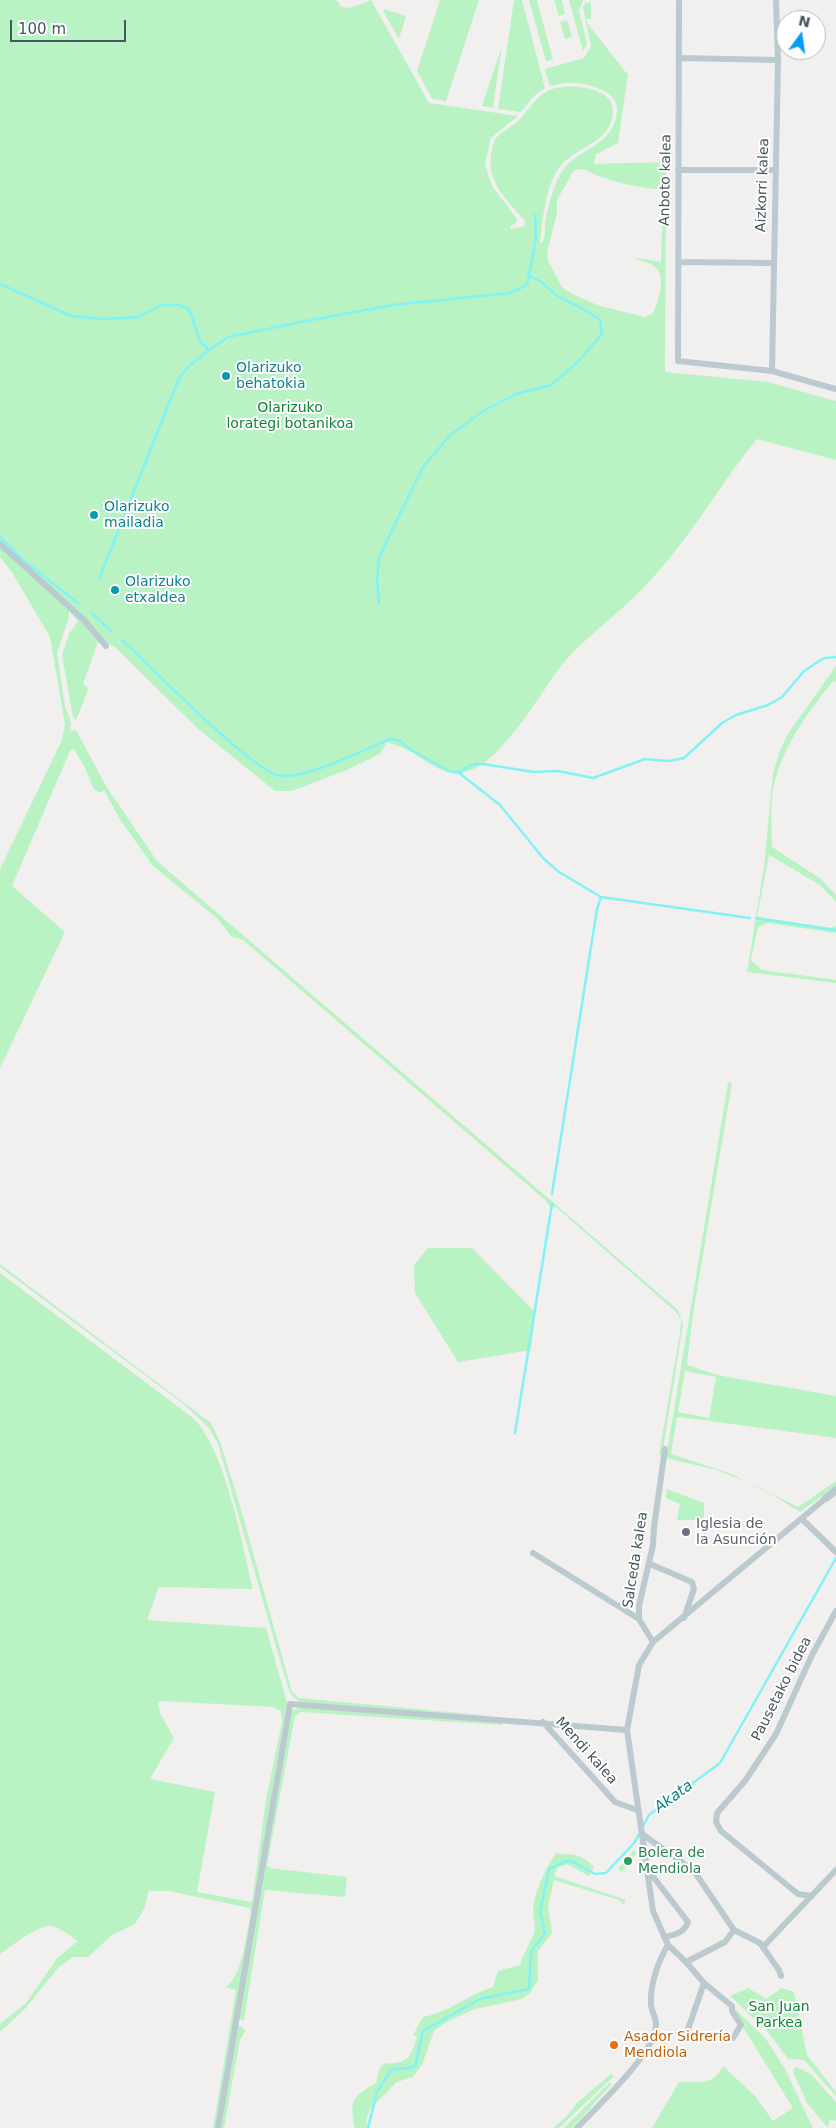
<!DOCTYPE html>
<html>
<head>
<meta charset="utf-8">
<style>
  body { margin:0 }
  #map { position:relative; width:836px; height:2128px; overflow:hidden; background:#f2efef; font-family:"DejaVu Sans",sans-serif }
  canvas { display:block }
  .north { position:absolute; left:776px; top:10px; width:50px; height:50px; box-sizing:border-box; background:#fff; border:1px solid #b5bcbf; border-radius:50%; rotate:14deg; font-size:14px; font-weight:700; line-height:20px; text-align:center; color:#45575e }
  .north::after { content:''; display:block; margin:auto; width:18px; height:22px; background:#089df2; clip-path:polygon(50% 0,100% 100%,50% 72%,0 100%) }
  .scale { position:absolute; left:10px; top:20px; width:116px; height:22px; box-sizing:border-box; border:2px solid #45575e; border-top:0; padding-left:6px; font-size:15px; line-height:18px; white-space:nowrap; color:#45575e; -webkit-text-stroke:4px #fff; paint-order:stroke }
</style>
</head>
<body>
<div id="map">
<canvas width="836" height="2128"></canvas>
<div class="north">N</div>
<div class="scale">100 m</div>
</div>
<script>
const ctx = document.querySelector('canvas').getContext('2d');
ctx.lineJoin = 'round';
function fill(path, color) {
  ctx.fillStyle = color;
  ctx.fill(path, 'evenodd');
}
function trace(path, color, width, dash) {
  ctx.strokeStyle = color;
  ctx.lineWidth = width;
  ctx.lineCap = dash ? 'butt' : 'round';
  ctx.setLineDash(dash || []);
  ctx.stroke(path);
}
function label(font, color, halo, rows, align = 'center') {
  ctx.font = font + ' "DejaVu Sans",sans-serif';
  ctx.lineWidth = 4;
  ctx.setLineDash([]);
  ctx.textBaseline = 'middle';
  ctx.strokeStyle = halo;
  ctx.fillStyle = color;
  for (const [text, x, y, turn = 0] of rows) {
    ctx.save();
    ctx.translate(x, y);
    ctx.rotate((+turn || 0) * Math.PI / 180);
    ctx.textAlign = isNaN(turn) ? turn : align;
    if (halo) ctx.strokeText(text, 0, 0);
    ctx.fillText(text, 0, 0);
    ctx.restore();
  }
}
const green = new Path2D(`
  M 0,0 L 336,0 L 342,7 L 350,8 L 371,0 L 429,103 L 518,116 L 491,138 L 485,164 L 492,186 L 517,219 L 515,224 L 510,226 L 511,229 L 525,226 L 525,221 C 507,200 484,180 492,150 C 493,145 494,139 498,136 C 504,130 513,126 519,120 C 528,110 536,97 548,91 C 564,82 613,86 613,110 C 613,144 574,146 559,168 C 545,188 543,219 540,242 L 542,243 C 546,236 544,231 545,224 C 547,208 553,187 561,173 C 577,147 615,147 617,110 C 617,100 611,94 602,90 C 584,82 569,81 550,86 L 545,69 L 584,58 L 591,46 L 583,7 L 585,3 L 591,2 L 591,19 L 586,19 L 588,24 L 628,75 L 618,143 L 596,154 L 594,164 L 666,162 L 665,372 L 768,382 L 836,401 L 836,460 L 757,439 C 718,487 688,542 645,586 C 620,613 589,634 565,661 C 541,690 501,767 462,773 C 443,776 427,761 411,752 C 404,748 395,745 387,742 L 380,754 L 349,769 L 292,791 L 275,791 L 197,728 L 115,647 L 99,639 L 83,684 L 89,688 L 76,720 L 73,717 L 62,655 L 69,634 L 78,621 L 69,611 L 69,617 L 57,653 L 65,706 L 71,722 L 70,731 L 76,730 L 106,786 L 157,861 L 678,1310 L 683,1325 L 662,1455 L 659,1455 L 680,1333 L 681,1320 L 676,1312 L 556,1207 L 551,1208 L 545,1200 L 243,940 L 231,936 L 218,919 L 153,866 L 121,821 L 104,790 L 101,793 L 94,790 L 84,766 L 74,749 L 70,751 L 12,886 L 65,932 L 0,1068 L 0,869 L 62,740 L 65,724 L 50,637 L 13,574 L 0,557 ZM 583,169 C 609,182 634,187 663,190 L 661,262 L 632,257 C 639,260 649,262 655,267 C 667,277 658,302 653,313 L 645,317 L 600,306 L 572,294 L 562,287 L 548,261 L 547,252 L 557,213 L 557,200 L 574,170 Z
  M 440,0 L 479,0 L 446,101 L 432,99 L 417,71 Z
  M 514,0 L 522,0 L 545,88 L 535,95 L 521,112 L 498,109 Z
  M 529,0 L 537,0 L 553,60 L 546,61 Z
  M 554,0 L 562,0 L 565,14 L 559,16 Z
  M 569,0 L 583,0 L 579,11 L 587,44 L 583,51 Z
  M 384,9 L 406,16 L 399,39 L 383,11 Z
  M 567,20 L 572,37 L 565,39 L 560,22 Z
  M 502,46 L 493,108 L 482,106 Z
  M 836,666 L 836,682 L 833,681 C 809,711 785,743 775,781 C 769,801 772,826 772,847 L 821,879 L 836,895 L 836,902 L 820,885 L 769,855 L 757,917 L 829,928 L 836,926 L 836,933 L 768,923 L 758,927 L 751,960 L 762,970 L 836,980 L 836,983 L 747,972 L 764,867 L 773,773 L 779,754 L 787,735 Z
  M 728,1083 L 732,1083 L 693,1314 L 687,1365 L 717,1375 L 836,1396 L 836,1438 L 680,1417 L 677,1417 L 671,1454 L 729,1473 L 798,1507 L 836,1481 L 836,1486 L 800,1512 L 761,1488 L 717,1470 L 666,1458 ZM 685,1371 L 716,1377 L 709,1418 L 678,1412 Z
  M 428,1248 L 472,1248 L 535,1312 L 531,1350 L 458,1362 L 415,1293 L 414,1265 Z
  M 0,1264 L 211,1423 L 220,1442 L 238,1499 L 292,1692 L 299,1698 L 503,1717 L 301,1702 C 291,1698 289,1690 286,1681 L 218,1444 L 209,1428 L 185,1405 L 0,1267 Z
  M 0,1273 L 193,1418 C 225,1449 242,1543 253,1589 L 159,1587 L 147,1620 L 266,1628 L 285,1695 L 287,1702 L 216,2128 L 213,2128 L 236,1990 L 225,1987 C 242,1979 247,1931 251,1912 L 249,1908 L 169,1891 L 149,1891 L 144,1909 L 135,1924 L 112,1935 L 88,1957 L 73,1957 L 58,1968 L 25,2009 L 0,2032 L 0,2024 L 26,2003 L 58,1957 L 78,1941 C 70,1936 59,1926 49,1926 C 37,1926 11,1946 0,1954 ZM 160,1701 L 273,1707 L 281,1711 L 282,1722 L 266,1800 L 252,1902 L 197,1892 L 215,1792 L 150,1779 L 174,1738 L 160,1713 L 158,1704 Z
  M 667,1489 L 704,1503 L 704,1529 L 700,1525 L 695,1524 L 696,1520 L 677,1520 L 680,1504 L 666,1498 Z
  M 300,1707 L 502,1722 L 502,1725 L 301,1712 L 295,1716 L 267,1865 L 270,1868 L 347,1877 L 345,1897 L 265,1890 L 244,2020 L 239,2019 L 290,1717 L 292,1711 Z
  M 634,1850 L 637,1853 L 622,1872 L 618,1869 Z
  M 556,1853 C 575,1856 579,1852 594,1867 L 589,1876 L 567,1864 L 558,1867 L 554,1876 L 626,1900 L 624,1904 L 619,1900 L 554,1880 L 548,1906 L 552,1933 L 538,1951 L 538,1980 L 530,1993 L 522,1999 L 475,2009 L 448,2021 L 434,2031 L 422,2065 L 413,2077 L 397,2082 L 370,2109 L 366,2121 L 368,2128 L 355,2128 C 349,2100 352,2097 376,2083 C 382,2054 384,2068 403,2061 C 412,2057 414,2045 417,2037 L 413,2035 L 423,2017 C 450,2012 467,1995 493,1987 L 498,1971 L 520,1965 C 524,1952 530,1944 534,1933 C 536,1925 533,1918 533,1910 C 535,1889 545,1870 556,1853 Z
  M 748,1988 L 766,1999 L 782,1988 L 794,1992 L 807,2055 L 836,2092 L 836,2096 L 804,2060 L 788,2059 L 769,2033 L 730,1996 Z
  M 733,2011 L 737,2011 L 766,2039 L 785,2069 L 813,2128 L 652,2128 L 679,2082 C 700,2082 713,2086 723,2066 L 755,2096 L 773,2121 L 793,2108 Z
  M 238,2026 L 244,2027 L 243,2030 L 246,2030 L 240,2040 L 224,2128 L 220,2128 Z
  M 797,2067 L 811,2074 L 836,2102 L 836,2121 L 830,2119 L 828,2128 L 807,2103 L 793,2072 L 794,2068 Z
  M 611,2074 L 614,2076 L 559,2128 L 553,2128 L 566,2117 L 577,2103 Z
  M 609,2083 L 612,2084 L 572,2128 L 564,2128 Z`);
const stream = new Path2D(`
  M 0,284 L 71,316 L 105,319 L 139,317 L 162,305 L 179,305 L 189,309 L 200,341 L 209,350 L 189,366 L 179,378 L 99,579
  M 209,350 L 228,337 L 301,322 L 393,305 L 510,293 L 527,285 L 536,238 L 535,215
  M 0,537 L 23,560 L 78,603
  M 379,603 L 377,580 L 379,557 L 423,467 L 450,435 L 485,410 L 516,394 L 551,385 L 577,363 L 602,334 L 600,320 C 587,309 572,304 558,296 C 547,289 542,279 528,276
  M 92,613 L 111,631
  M 122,640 C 148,663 255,775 281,776 C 307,778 365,750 390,739 L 400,741 L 413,751 L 451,772 L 458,772 L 474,764 L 483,764 L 534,772 L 558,771 L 593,778 L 645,759 L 669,761 L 684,758 L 722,723 L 736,715 L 768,705 L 782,697 L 804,671 L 824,658 L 836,657
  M 458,772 L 500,805 L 543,858 L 559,872 L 601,897 L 750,918
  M 756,918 L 836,930
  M 552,1194 L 597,909 L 601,897
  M 515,1433 L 552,1204
  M 643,1826 L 649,1815 L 720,1763 L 836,1558
  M 368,2128 L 377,2092 L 391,2070 L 415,2067 L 423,2031 L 480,1999 L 529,1989 L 531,1952 L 545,1933 L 540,1912 L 549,1869 L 569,1860 L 595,1874 L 606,1873 L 634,1843 L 640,1833`);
const minor = new Path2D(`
  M 679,0 L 678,361 L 772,371 L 836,389
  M 679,58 L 778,60
  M 678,170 L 776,170
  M 678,262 L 773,263
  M 772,371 L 778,60 L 776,0
  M 0,544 L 84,620 L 106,646
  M 802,1519 L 836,1552
  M 533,1553 L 639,1619
  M 650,1564 L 692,1582 L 694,1589 L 684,1618
  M 653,1642 L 639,1619 L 639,1606 L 653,1545 L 654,1527 L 665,1449
  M 543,1722 L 615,1802 L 637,1810
  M 642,1834 L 694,1871 L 734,1930 L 760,1943 L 779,1970 L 781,1976
  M 648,1870 L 688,1922 C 684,1933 675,1935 664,1937
  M 812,1896 L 798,1894 L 721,1831 L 716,1822 L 717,1813 L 745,1781 L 776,1734 L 812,1655 L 836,1611
  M 763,1947 L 836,1870
  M 686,1962 L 725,1942 L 734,1930
  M 686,2035 L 704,1983
  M 733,2038 L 741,2025 L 732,2011 L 732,2006 L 704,1983 L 686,1962 L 668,1945 L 653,1911 L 627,1730 L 639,1665 L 653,1642 L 826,1498
  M 218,2128 L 290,1704 L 627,1730
  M 577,2128 C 598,2105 653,2056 656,2026 C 657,2019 651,2011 651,2004 C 650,1985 658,1961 668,1945`);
const tertiary = new Path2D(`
  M 826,1498 L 836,1490`);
const markers = [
  [226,376,5,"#0f9aa8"],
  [94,515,5,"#0f9aa8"],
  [115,590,5,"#0f9aa8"],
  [686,1532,5,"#6b7280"],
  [628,1861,5,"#2e9e5b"],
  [614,2045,5,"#e8710a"]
];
const streetNames = [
  ["Anboto kalea",666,180,-89],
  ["Aizkorri kalea",763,185,-88],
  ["Salceda kalea",636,1560,-81],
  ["Pausetako bidea",782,1689,-63],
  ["Mendi kalea",586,1751,48]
];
const cultureNames = [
  ["Olarizuko",236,368],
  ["behatokia",236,384],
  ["Olarizuko",104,507],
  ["mailadia",104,523],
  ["Olarizuko",125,582],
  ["etxaldea",125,598]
];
const parkNames = [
  ["Olarizuko",290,408],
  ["lorategi botanikoa",290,424],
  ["San Juan",779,2007],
  ["Parkea",779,2023]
];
const worshipNames = [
  ["Iglesia de",696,1524],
  ["la Asunción",696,1540]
];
const leisureNames = [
  ["Bolera de",638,1853],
  ["Mendiola",638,1869]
];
const foodNames = [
  ["Asador Sidrería",624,2037],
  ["Mendiola",624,2053]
];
const waterNames = [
  ["Akata",674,1797,-36]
];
fill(green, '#b9f3c4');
trace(stream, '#82f3f4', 2.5);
trace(minor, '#bbcacf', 6);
trace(tertiary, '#bbcacf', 8);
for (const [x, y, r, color] of markers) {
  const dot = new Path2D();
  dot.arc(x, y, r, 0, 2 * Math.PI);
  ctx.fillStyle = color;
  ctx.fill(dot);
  trace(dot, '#fff', 2);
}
label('14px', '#45575e', '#fff', streetNames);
label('14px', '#0d838f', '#fff', cultureNames, 'left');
label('14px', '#0e8733', '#fff', parkNames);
label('14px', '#5b616d', '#fff', worshipNames, 'left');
label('14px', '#27864d', '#fff', leisureNames, 'left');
label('14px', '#c56008', '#fff', foodNames, 'left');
label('italic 15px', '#058384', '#fff', waterNames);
</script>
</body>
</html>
